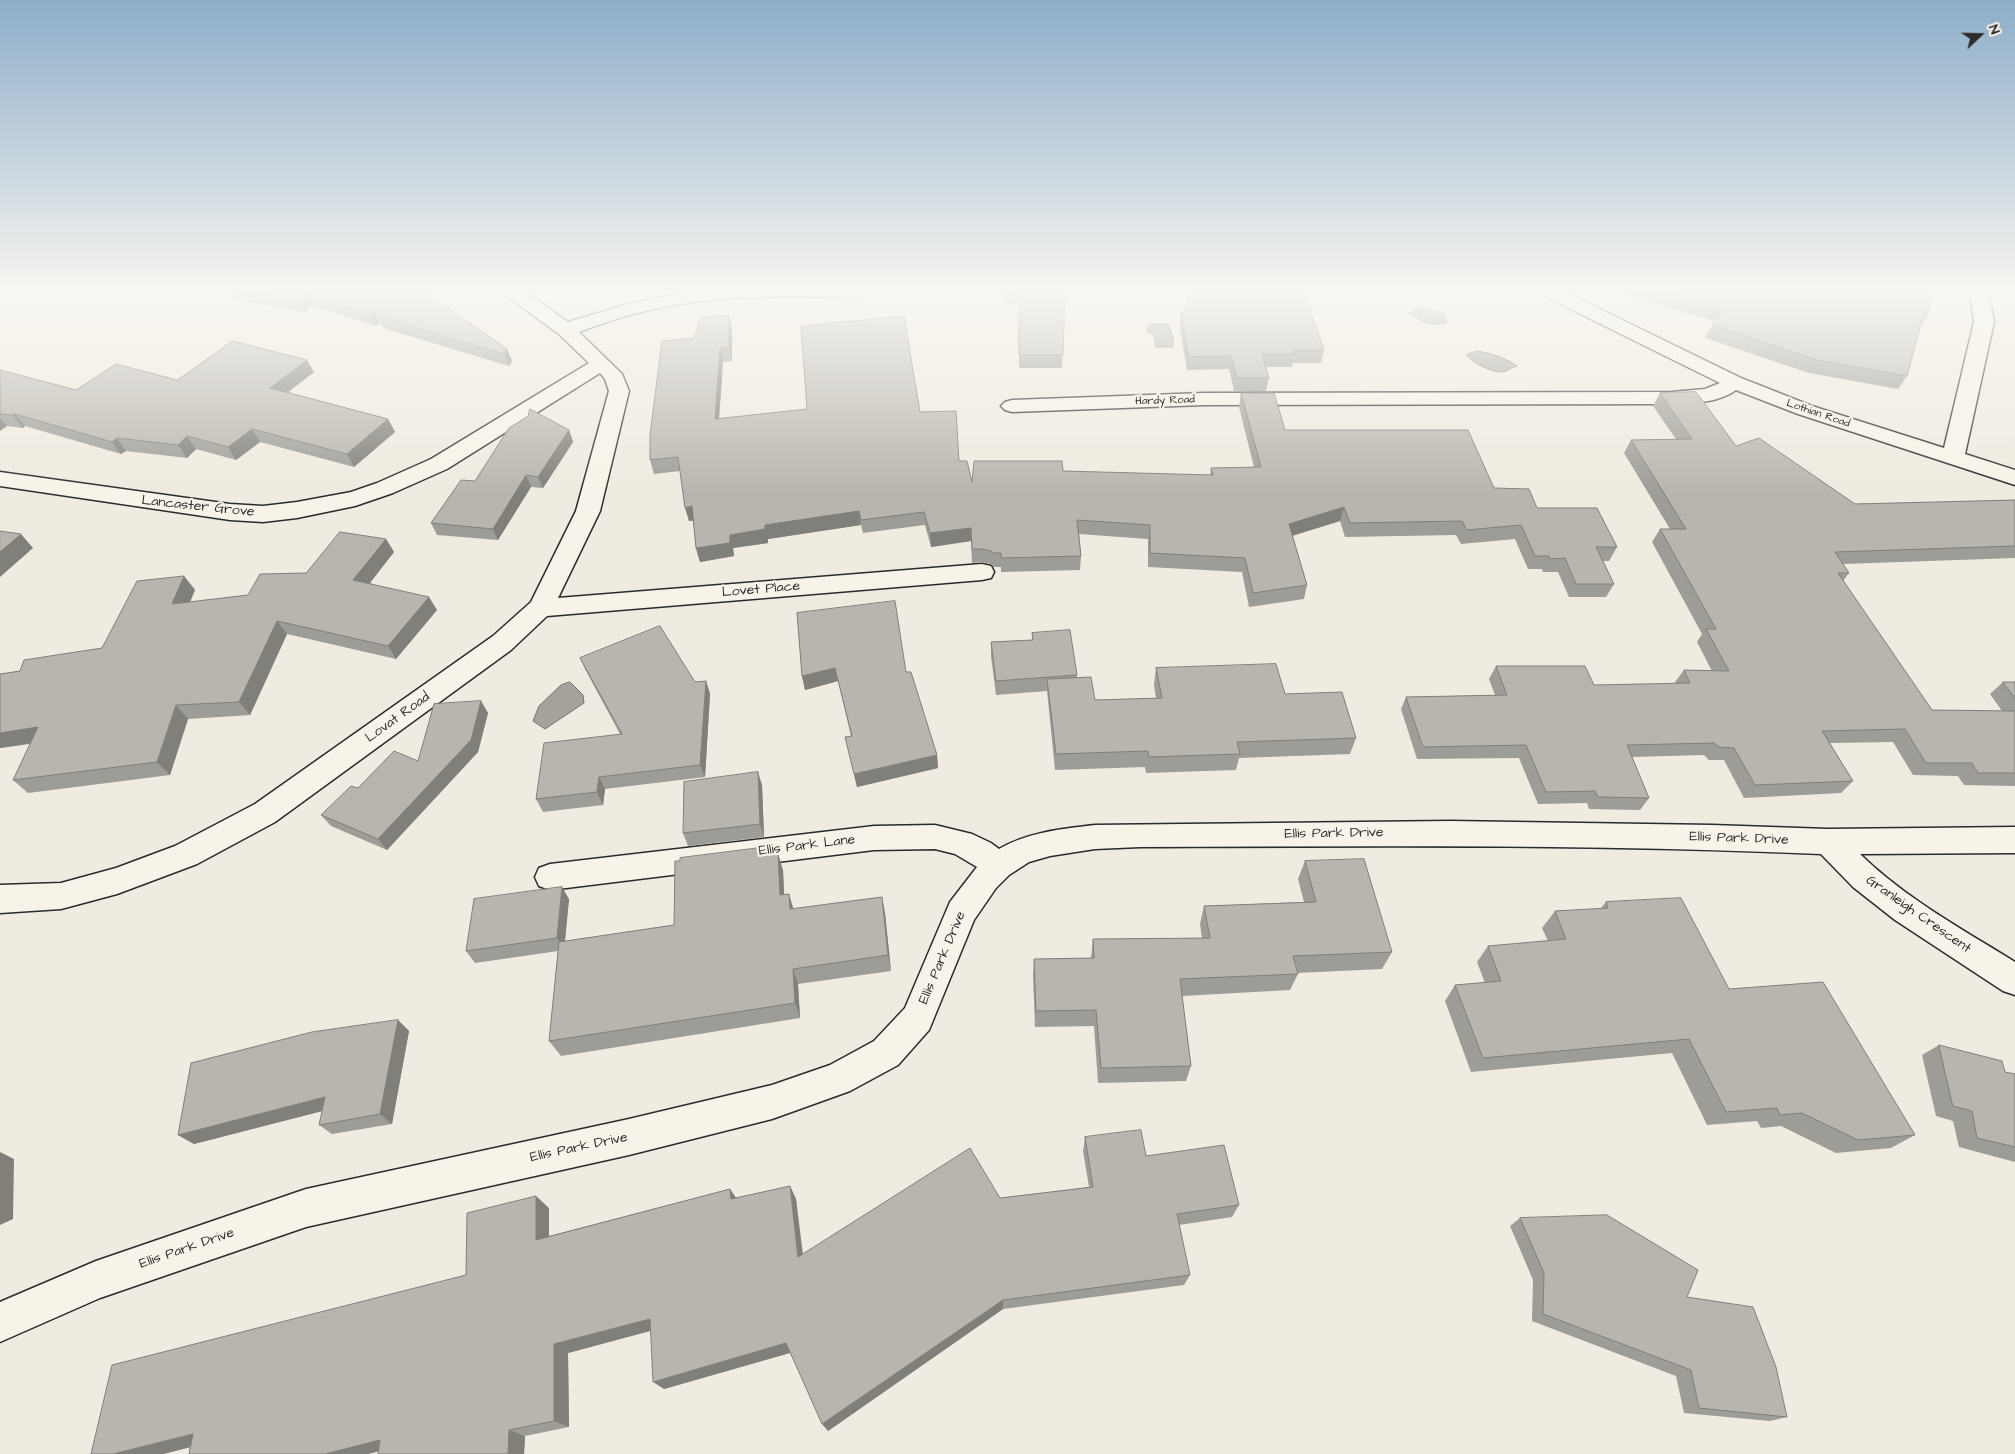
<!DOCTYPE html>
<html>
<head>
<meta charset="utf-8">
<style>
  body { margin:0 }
  #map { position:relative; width:2015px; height:1454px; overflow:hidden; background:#efebe0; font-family:"Architects Daughter",sans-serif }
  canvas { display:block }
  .north { position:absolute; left:1955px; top:10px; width:50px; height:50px; -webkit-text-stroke:4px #f7f3e8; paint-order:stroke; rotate:69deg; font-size:14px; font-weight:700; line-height:20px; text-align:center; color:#2b2b2b }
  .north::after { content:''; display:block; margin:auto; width:18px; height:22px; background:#2b2b2b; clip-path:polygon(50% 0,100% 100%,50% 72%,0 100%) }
</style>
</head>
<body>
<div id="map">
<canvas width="2015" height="1454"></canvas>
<div class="north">N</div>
</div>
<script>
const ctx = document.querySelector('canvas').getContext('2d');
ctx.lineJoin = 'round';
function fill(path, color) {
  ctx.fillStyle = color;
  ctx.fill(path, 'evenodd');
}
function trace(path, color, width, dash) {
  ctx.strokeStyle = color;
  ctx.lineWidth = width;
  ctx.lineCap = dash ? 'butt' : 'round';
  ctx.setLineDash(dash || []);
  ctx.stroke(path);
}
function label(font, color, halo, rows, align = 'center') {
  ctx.font = font + ' "Architects Daughter",sans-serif';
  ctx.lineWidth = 4.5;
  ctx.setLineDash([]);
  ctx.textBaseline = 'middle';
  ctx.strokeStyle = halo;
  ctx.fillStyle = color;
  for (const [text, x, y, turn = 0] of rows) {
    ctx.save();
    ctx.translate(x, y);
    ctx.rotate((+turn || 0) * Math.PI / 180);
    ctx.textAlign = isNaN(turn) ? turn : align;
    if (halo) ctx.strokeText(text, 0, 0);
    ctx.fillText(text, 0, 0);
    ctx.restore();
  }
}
const water = new Path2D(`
  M 1420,307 L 1445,314 L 1446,323 C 1432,327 1422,321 1410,314 Z
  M 1150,324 L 1168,324 L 1173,337 L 1173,347 L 1156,347 L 1154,335 L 1147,331 Z
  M 1477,351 C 1488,352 1508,359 1517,366 C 1511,367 1509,371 1502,372 C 1491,372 1474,364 1467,355 Z
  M 570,682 L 583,695 L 584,703 L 545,729 L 533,721 L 539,706 L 561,685 Z`);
const street = new Path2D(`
  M 503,291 L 524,291 L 568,322 L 632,303 L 693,291 L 864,291 L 862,295 L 855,297 C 808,297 760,295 713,300 C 667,304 622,315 579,332 L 622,374 L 629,391 L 600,511 L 558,598 L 982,564 L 991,566 L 994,572 L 991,578 L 982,580 L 547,616 L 511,650 L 275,822 L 197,864 L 117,894 L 61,909 L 0,913 L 0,885 L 61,883 L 116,868 L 175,846 L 255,804 L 493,636 L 531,602 L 576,511 L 609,391 L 605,379 L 600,373 L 447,469 L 393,493 L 355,506 L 297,518 L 263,522 L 230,520 L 0,486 L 0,472 L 230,504 L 263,506 L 297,502 L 351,492 L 377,483 L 431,459 L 589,363 L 559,334 L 505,295 Z
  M 1540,291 L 1563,291 L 1741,378 L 1812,406 L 1944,448 L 1974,322 L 1970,291 L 1988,291 L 1994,322 L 1965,454 L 2015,470 L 2015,485 L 1798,414 L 1736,390 C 1718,403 1694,403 1672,404 L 1204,405 L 1012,412 L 1005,410 L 1001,406 L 1005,402 L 1012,400 L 1204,393 L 1672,392 L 1705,389 L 1720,383 L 1542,295 Z
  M 1450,821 L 1712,825 L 1828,829 L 2015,827 L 2015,853 L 1860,854 C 1905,898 1962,929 2015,962 L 2015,995 L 2003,991 L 1895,920 L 1853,887 L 1821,854 C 1594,844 1367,846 1140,847 L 1095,849 L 1050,856 L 1029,862 L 1009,875 L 996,888 L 974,920 L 929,1030 L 898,1065 L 850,1091 L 772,1119 L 629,1155 L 306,1227 L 100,1298 L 0,1342 L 0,1302 L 96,1261 L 306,1189 L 629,1119 L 772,1085 L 830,1065 L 874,1041 L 905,1008 L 950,902 L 977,867 L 955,854 L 935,849 L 874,850 L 550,890 L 539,886 L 535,877 L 539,868 L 550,864 L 874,826 L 935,825 L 972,834 L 991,843 L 999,849 C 1028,832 1062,829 1095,825 Z`);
const wall = new Path2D(`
  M 232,291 L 425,291 L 507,349 L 512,361 L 509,366 L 386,329 L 379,323 L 376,326 L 312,306 L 305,312 L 237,300 Z
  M 1003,291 L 1065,291 L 1062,368 L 1019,368 L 1019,304 L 1003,304 Z
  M 1614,291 L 1932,291 L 1929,314 L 1920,326 L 1907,376 L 1898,389 L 1809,373 L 1705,338 L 1715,321 Z
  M 1181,315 L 1324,350 L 1321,363 L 1293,363 L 1292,367 L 1266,367 L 1269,378 L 1266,391 L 1234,391 L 1229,369 L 1187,370 L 1180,328 Z
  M 729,316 L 732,330 L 732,361 L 723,362 L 719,418 L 920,412 L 959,461 L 972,482 L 1063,471 L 1210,475 L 1211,468 L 1254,467 L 1239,407 L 1241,393 L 1285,430 L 1494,488 L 1537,508 L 1617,547 L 1609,561 L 1603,561 L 1614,584 L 1606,597 L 1569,597 L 1558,572 L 1543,572 L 1542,569 L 1528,569 L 1515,539 L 1461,544 L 1456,535 L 1345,537 L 1340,521 L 1292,536 L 1307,585 L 1304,599 L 1249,607 L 1242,572 L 1148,567 L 1148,539 L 1079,534 L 1081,556 L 1080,570 L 1001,572 L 1001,567 L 994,567 L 991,564 L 982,562 L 972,563 L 971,541 L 931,547 L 925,525 L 863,533 L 861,525 L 768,539 L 768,543 L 733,548 L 734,556 L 700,562 L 696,548 L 693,521 L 689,521 L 680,471 L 654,474 L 650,460 L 695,338 Z
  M 0,370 L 76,390 L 177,380 L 314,372 L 288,392 L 388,419 L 395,432 L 354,467 L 260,442 L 236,460 L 196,449 L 187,458 L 126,451 L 121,454 L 25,426 L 23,428 L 7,426 L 0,431 Z
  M 1660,393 L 1736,446 L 1855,504 L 2015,500 L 2015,558 L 1843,564 L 1849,573 L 1843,581 L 1932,710 L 2002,711 L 1990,694 L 2003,682 L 2015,682 L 2015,786 L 1964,785 L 1958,776 L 1913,775 L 1893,742 L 1830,743 L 1853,781 L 1841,793 L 1744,798 L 1724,760 L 1709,760 L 1704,755 L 1632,757 L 1649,798 L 1640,810 L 1589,809 L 1587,803 L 1538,804 L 1519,758 L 1417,759 L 1401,709 L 1406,697 L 1495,695 L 1489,679 L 1496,666 L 1594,685 L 1676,684 L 1675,682 L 1684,670 L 1712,671 L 1697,642 L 1702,634 L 1652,542 L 1660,529 L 1670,529 L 1624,453 L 1631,440 L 1676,439 L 1653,406 Z
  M 569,430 L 573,442 L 543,488 L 531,487 L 498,540 L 437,535 L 431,523 Z
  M 386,539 L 394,552 L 370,583 L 437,610 L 396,659 L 287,634 L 250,715 L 188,719 L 170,775 L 28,793 L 13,780 L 30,744 L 0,748 L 0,674 L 20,671 L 102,648 L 184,576 L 195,590 L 190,602 L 248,595 L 306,573 Z
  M 797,613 L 906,672 L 937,755 L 938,768 L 857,787 L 845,737 L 851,736 L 838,681 L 805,690 L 802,676 Z
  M 1032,633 L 1077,675 L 1077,677 L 1095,700 L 1156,698 L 1154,685 L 1156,668 L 1285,694 L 1356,738 L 1350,754 L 1239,758 L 1236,770 L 1146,773 L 1145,767 L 1055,770 L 1047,691 L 996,695 L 991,656 L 991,642 L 1032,640 Z
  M 580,658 L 695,682 L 706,681 L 710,694 L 705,777 L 605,789 L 603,805 L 543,812 L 536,799 L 620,734 L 586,671 Z
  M 481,701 L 488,713 L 478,752 L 387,850 L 331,826 L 321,815 L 418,761 Z
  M 762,785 L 764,837 L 688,846 L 683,833 Z
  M 762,855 L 783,870 L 784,894 L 789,894 L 793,909 L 882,897 L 885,913 L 891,971 L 798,984 L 800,1018 L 561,1056 L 549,1041 L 558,951 L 475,963 L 466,951 L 569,899 L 565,941 L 674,925 Z
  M 1305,861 L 1392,952 L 1382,969 L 1297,973 L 1298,974 L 1290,990 L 1182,996 L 1191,1066 L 1186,1081 L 1098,1083 L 1094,1026 L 1035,1027 L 1033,976 L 1034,959 L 1091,958 L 1093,939 L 1202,938 L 1200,924 L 1204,906 L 1304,902 L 1298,879 Z
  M 1606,902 L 1729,989 L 1915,1135 L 1891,1148 L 1836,1153 L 1781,1126 L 1761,1128 L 1757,1121 L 1707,1125 L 1672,1053 L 1471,1072 L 1445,1001 L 1455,985 L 1485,983 L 1477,962 L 1488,946 L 1548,941 L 1542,928 L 1555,911 L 1600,909 Z
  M 398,1020 L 409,1031 L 392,1124 L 332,1134 L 319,1125 L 322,1111 L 194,1144 L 178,1135 Z
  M 1939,1045 L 2005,1072 L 2015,1074 L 2015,1162 L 1959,1147 L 1953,1121 L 1936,1116 L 1922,1055 Z
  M 1085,1137 L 1146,1156 L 1239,1205 L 1232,1217 L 1179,1225 L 1190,1275 L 1184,1285 L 1003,1309 L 828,1431 L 790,1353 L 664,1389 L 650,1331 L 568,1353 L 569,1427 L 525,1436 L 524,1454 L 378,1454 L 379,1451 L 368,1454 L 189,1454 L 190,1447 L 163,1454 L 91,1454 L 466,1275 L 549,1208 L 549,1236 L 730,1189 L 736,1198 L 790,1186 L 796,1199 L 803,1254 L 1000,1198 L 1089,1187 L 1083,1151 Z
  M 1520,1218 L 1687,1297 L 1787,1417 L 1770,1421 L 1684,1413 L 1676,1376 L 1532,1321 L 1533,1280 L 1510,1226 Z`);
const shadedWall = new Path2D(`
  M 306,294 L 312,306 L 305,312 L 298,300 Z
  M 373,311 L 379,323 L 376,326 L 370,314 Z
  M 729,316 L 732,330 L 732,361 L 729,348 Z
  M 720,348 L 723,362 L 718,432 L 715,419 Z
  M 507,349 L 512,361 L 509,366 L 504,354 Z
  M 307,360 L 314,372 L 278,400 L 270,388 Z
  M 15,414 L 25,426 L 23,428 L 13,415 Z
  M 0,418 L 7,426 L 0,431 Z
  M 388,419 L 395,432 L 354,467 L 347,454 Z
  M 252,429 L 260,442 L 236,460 L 228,447 Z
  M 569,430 L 573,442 L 543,488 L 538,477 Z
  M 187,436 L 196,449 L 187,458 L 178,445 Z
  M 117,438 L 126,451 L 121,454 L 112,442 Z
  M 526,475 L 531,487 L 498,540 L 493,529 Z
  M 692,506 L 695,520 L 689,521 L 685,508 Z
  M 1344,507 L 1340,521 L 1285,538 L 1289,524 Z
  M 859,511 L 861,525 L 768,539 L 768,543 L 733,548 L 734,556 L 700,562 L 696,548 L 730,535 L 765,525 Z
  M 971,528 L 971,541 L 931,547 L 930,533 Z
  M 21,534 L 33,548 L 0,577 L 0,552 Z
  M 386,539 L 394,552 L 362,593 L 353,580 Z
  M 184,576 L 195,590 L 183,618 L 172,604 Z
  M 429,597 L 437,610 L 396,659 L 388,646 Z
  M 277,621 L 287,634 L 250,715 L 239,702 Z
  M 835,668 L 838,681 L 805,690 L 802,676 Z
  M 706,681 L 710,694 L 705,777 L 700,765 Z
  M 481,701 L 488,713 L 478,752 L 387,850 L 378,839 Z
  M 176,705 L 188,719 L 170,775 L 157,762 Z
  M 38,727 L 52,740 L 0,748 L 0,733 Z
  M 937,755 L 938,768 L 857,787 L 854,774 Z
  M 758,772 L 762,785 L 764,837 L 760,824 Z
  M 599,777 L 605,789 L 603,805 L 597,792 Z
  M 778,853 L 783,870 L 785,912 L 780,895 Z
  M 562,887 L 569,899 L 564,950 L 557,938 Z
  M 789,894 L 794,911 L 790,909 Z
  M 882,897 L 885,913 L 891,971 L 888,955 Z
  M 793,969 L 798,984 L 800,1018 L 795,1003 Z
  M 398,1020 L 409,1031 L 392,1124 L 380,1114 Z
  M 325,1097 L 338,1107 L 194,1144 L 178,1135 Z
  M 0,1152 L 14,1159 L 13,1219 L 0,1225 Z
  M 790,1186 L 796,1199 L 804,1268 L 798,1257 Z
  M 730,1189 L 738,1201 L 731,1199 Z
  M 536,1196 L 549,1208 L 549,1251 L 536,1240 Z
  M 1003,1300 L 1003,1309 L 828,1431 L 822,1424 Z
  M 650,1319 L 661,1328 L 568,1353 L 569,1427 L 554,1421 L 554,1344 Z
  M 786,1343 L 793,1352 L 664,1389 L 653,1382 Z
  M 509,1430 L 525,1436 L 524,1454 L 508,1454 Z
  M 193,1434 L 219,1440 L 163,1454 L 113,1454 Z
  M 380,1440 L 400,1446 L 368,1454 L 325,1454 Z`);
const building = new Path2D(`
  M 246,291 L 425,291 L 507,349 L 504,354 L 381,317 L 373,311 L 370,314 L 306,294 L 298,300 Z
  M 1003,291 L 1065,291 L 1063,355 L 1019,355 L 1019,292 Z
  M 1193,291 L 1304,291 L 1324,350 L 1293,350 L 1295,354 L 1262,354 L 1269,378 L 1237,378 L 1231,356 L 1189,357 L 1181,315 Z
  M 1663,291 L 1932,291 L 1929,314 L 1924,312 L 1907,376 L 1817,360 L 1712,325 L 1725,309 Z
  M 729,316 L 729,348 L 720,348 L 715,419 L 807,409 L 801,326 L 904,316 L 920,412 L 956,411 L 959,461 L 967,461 L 972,482 L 974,461 L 1062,461 L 1063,471 L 1213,475 L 1211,468 L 1261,467 L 1241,393 L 1274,393 L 1285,430 L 1468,430 L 1494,488 L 1529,489 L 1537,508 L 1597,508 L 1617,547 L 1596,547 L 1614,584 L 1576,584 L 1565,558 L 1550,559 L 1549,556 L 1535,556 L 1521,525 L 1467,530 L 1462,521 L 1350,523 L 1344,507 L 1289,524 L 1307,585 L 1253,593 L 1245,558 L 1150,553 L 1150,525 L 1077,520 L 1081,556 L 1001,558 L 1001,553 L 993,553 L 991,551 L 982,549 L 972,549 L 971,528 L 930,533 L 924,512 L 861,520 L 859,511 L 765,525 L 765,529 L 730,535 L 730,543 L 696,548 L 692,506 L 685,508 L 678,457 L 650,460 L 650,435 L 662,341 L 695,338 L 700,317 Z
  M 233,341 L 307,360 L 270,388 L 388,419 L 347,454 L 252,429 L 228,447 L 187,436 L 178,445 L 117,438 L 112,442 L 15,414 L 13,415 L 0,414 L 0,370 L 76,390 L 116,364 L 177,380 Z
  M 1696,392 L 1736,446 L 1759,438 L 1855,504 L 2015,500 L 2015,546 L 1835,552 L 1849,573 L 1838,573 L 1932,710 L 2015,711 L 2015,773 L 1978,773 L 1972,763 L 1926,763 L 1905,729 L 1822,731 L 1853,781 L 1755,785 L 1734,748 L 1719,747 L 1714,743 L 1627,745 L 1649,798 L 1598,797 L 1595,791 L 1546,792 L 1526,745 L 1423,747 L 1406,697 L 1507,695 L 1496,666 L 1585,666 L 1594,685 L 1690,683 L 1684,670 L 1729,671 L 1706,629 L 1716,629 L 1660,529 L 1686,529 L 1631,440 L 1692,439 L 1660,393 Z
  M 530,409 L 569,430 L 538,477 L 526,475 L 493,529 L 431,523 L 461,480 L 475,481 L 509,428 L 528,416 Z
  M 0,531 L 21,534 L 0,552 Z
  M 340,532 L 386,539 L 353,580 L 429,597 L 388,646 L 277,621 L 239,702 L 176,705 L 157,762 L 13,780 L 38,727 L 0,733 L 0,674 L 20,671 L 24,660 L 102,648 L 137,581 L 184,576 L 172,604 L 248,595 L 260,574 L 306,573 Z
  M 895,601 L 906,672 L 911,672 L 937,755 L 854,774 L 845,737 L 852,736 L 835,668 L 802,676 L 797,613 Z
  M 660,626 L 695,682 L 706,681 L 700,765 L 599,777 L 597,792 L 536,799 L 544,743 L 622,734 L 580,658 Z
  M 1070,630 L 1077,675 L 996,681 L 991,642 L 1033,640 L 1032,633 Z
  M 1276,664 L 1285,694 L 1342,692 L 1356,738 L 1237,742 L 1240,754 L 1149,757 L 1148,751 L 1056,754 L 1047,679 L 1091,677 L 1095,700 L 1162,698 L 1156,668 Z
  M 2003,682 L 2015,682 L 2015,698 Z
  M 481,701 L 471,740 L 378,839 L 321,815 L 351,786 L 358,788 L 394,751 L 418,761 L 434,704 Z
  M 758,772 L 760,824 L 683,833 L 684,782 Z
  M 760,848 L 760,856 L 778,853 L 780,895 L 789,894 L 790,909 L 882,897 L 888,955 L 793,969 L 795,1003 L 549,1041 L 559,942 L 674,925 L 675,861 L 680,861 L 680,858 Z
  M 1364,859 L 1392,952 L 1293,956 L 1298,974 L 1180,979 L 1191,1066 L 1101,1068 L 1096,1010 L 1036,1011 L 1034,959 L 1094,958 L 1093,939 L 1210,938 L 1204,906 L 1316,902 L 1305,861 Z
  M 562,887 L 557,938 L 466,951 L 474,899 Z
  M 1681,898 L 1729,989 L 1823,982 L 1915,1135 L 1858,1140 L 1802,1113 L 1780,1115 L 1777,1108 L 1726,1112 L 1689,1039 L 1483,1058 L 1455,985 L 1501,981 L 1488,946 L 1566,939 L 1555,911 L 1608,908 L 1606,902 Z
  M 398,1020 L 380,1114 L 319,1125 L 325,1097 L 178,1135 L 191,1063 L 312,1032 Z
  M 1939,1045 L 2002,1061 L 2005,1072 L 2015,1074 L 2015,1147 L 1977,1138 L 1972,1111 L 1953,1106 Z
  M 1141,1130 L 1146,1156 L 1224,1145 L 1239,1205 L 1177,1214 L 1190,1275 L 1003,1300 L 822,1424 L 786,1343 L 653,1382 L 650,1319 L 554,1344 L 554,1421 L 509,1430 L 508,1454 L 378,1454 L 380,1440 L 325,1454 L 189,1454 L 193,1434 L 113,1454 L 91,1454 L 112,1365 L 466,1275 L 467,1213 L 536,1196 L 536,1240 L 730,1189 L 731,1199 L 790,1186 L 798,1257 L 970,1148 L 1000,1198 L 1093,1187 L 1085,1137 Z
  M 1607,1215 L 1698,1270 L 1687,1297 L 1753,1307 L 1776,1367 L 1787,1417 L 1699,1408 L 1691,1370 L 1543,1314 L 1544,1273 L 1520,1218 Z`);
const farStreetnames = [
  ["Hardy Road",1165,401,-2],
  ["Lothian Road",1818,414,19]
];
const streetNames = [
  ["Lancaster Grove",198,507,6],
  ["Lovet Place",761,590,-5],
  ["Lovat Road",398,718,-36],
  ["Ellis Park Drive",1334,834,-1],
  ["Ellis Park Drive",1739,839,2],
  ["Ellis Park Lane",807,846,-7],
  ["Granleigh Crescent",1918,915,35],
  ["Ellis Park Drive",943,958,-67],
  ["Ellis Park Drive",579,1148,-12],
  ["Ellis Park Drive",187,1249,-19]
];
fill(water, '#a4a29a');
trace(water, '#74726e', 1);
trace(street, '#2b2b2b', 3);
fill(street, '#f7f3e8');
fill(wall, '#9e9c96');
fill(shadedWall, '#817f7a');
fill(building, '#b8b5ae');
trace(building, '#817f7a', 1);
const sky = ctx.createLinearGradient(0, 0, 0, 494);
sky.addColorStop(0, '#8dadc9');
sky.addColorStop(0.59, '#f8f6f1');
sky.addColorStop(1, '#f8f6f100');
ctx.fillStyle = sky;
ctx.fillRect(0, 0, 2015, 494);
label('11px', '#2b2b2b', '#f7f3e8', farStreetnames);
label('14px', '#2b2b2b', '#f7f3e8', streetNames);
</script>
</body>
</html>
